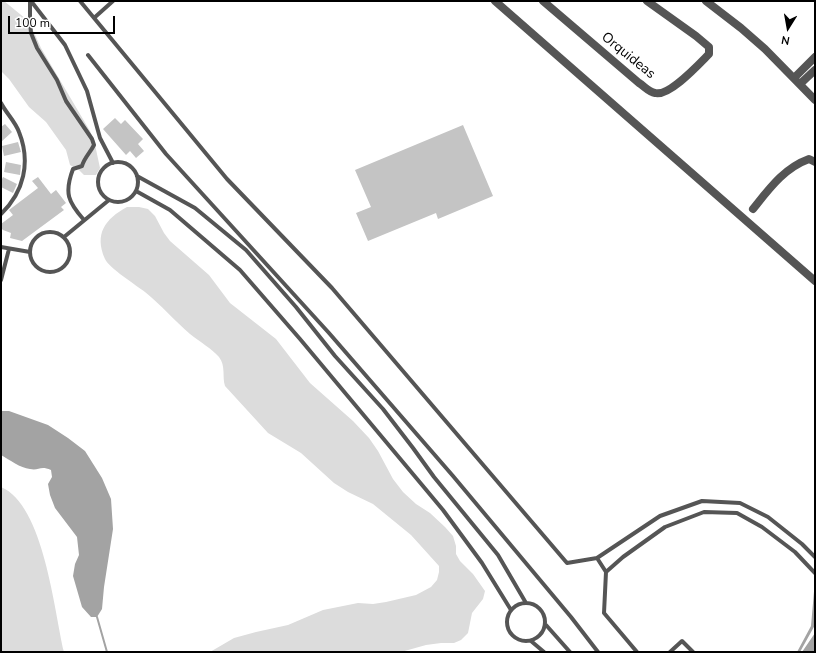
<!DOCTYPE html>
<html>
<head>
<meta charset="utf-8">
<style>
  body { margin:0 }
  #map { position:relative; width:816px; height:653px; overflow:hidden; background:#fff; font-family:"Nunito Sans",sans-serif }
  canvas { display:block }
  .frame { position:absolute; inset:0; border:2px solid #000; pointer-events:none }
  .north { position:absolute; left:768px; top:8px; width:40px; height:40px; -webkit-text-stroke:3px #fff; paint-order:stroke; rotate:191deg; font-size:11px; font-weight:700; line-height:16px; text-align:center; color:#000 }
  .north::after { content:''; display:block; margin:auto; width:14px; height:18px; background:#000; clip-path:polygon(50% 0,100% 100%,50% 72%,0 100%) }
  .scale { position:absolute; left:8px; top:16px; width:107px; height:18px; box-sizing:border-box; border:2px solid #000; border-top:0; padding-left:5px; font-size:12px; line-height:14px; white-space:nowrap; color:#000; -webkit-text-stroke:3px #fff; paint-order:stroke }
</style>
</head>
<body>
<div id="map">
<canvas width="816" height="653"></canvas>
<div class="frame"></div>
<div class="north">N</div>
<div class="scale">100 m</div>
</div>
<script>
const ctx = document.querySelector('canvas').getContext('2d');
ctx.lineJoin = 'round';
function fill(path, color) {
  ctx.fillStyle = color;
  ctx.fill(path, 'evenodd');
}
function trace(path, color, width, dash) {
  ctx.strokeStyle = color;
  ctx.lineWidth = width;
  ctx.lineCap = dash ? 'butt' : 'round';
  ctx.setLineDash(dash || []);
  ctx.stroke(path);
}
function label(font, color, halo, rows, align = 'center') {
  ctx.font = font + ' "Nunito Sans",sans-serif';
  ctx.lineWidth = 3.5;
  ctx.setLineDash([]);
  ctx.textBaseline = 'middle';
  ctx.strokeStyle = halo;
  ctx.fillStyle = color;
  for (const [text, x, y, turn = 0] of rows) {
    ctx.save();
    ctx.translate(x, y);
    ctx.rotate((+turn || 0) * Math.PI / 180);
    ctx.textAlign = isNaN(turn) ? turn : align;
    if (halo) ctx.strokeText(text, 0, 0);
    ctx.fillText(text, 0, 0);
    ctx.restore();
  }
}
const green = new Path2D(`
  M 1,1 L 4,1 L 26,19 L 32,28 L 41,48 L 90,131 L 94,140 L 100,168 L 96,175 L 84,175 L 79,170 L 70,165 L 66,150 L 46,122 L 29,107 L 9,79 L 1,71 Z
  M 127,207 L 139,207 L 148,209 L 155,216 L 164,233 L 170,241 L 209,275 L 230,303 L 276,339 L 310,383 L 353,421 L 369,438 L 378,451 L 393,479 L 403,492 L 416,504 L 430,513 L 445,527 L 453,536 L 456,546 L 456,554 L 460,561 L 473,574 L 485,591 L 483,599 L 472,613 L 468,633 L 461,640 L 454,643 L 441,643 L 426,645 L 401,652 L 210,652 L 234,638 L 256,632 L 288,625 L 323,610 L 358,603 L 373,604 L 386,602 L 416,595 L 431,587 L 437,580 L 439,572 L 439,566 L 411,535 L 373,504 L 348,492 L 334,483 L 301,453 L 268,433 L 225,386 C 222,377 226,366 219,357 C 212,349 199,341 190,334 C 175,321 161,305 145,292 C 136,285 109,268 105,259 C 94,234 105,219 127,207 Z
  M 1,487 C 44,505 54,610 64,652 L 1,652 Z`);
const water = new Path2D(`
  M 1,411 L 9,411 L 48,425 L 68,438 L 85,451 L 102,478 L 111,499 L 113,529 L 104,587 L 102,609 L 97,617 L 91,617 L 82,607 L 73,576 L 75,564 L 79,555 L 77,537 L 55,508 L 50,495 L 48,484 L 52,477 L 51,470 C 40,465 39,471 30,469 C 20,468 10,460 1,455 Z
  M 815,580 L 815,625 L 800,652 L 797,652 L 811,626 Z
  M 815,633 L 815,652 L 802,652 Z`);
const stream = new Path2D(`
  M 97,617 L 107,652`);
const building = new Path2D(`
  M 115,118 L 121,124 L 125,120 L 143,139 L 138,144 L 144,151 L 136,158 L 130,151 L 126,155 L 103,129 Z
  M 5,124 L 12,132 L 1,142 L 1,127 Z
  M 463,125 L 493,196 L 438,219 L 436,213 L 368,241 L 356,213 L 371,207 L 355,170 Z
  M 18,142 L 21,152 L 4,156 L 2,146 Z
  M 6,162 L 21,165 L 20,175 L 4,172 Z
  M 3,177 L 17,184 L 13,193 L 1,187 L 1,181 Z
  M 38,177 L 51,194 L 56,190 L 66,203 L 61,207 L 64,210 L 22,241 L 10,238 L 11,233 L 3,230 L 1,228 L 1,224 L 13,215 L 9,210 L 38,188 L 32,181 Z`);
const lane = new Path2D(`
  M 30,1 L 30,21 L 31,33 L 37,48 L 57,80 L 66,101 L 92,139 L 94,145 C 90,153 84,158 82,166 L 73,169 C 64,193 68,202 84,220
  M 31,1 L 65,45 L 87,91 L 100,138 L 113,163
  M 80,1 L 227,179 L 332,288 L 567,563 L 597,558 L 606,572 L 604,613 L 637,652
  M 94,18 L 113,1
  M 88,55 L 166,154 L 329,333 L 453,476 L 571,617 L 598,652
  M 1,103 C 6,113 15,121 19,132 C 31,162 24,192 1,214
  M98 182a20 20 0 1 1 40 0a20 20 0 1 1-40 0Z
  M 137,176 L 195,208 L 246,250 L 296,307 L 335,356 L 383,409 L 413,448 L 434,477 L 498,555 L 526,603
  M 136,191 L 170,210 L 240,270 L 300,339 L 443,510 L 482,563 L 511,610
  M30 252a20 20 0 1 1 40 0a20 20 0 1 1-40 0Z
  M 64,237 L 109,200
  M 1,247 L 30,252
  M 1,280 L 9,249
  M 597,558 L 660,516 L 702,501 L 740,503 L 768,517 L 802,544 L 815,557
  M 606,572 L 623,557 L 665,527 L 704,512 L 737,513 L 762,527 L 795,552 L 815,573
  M507 622a19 19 0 1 1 38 0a19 19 0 1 1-38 0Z
  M 546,625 L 570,652
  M 531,641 L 544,652
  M 670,652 L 682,641 L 693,652`);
const street = new Path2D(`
  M 495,1 L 815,281
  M 543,1 L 639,83 C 644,86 649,92 655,93 C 669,97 699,64 709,54 L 709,47 L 696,36 L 647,1
  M 706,1 L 741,28 L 765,49 L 815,100
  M 794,78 L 815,57
  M 800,84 L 815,70
  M 753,209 C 769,189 784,168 809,159 L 815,162`);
const streetNames = [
  ["Orquideas",628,56,39]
];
fill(green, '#dcdcdc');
fill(water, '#a3a3a3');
trace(stream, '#a3a3a3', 2);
fill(building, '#c4c4c4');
trace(lane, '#555', 4);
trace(street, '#555', 8);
label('14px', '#000', '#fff', streetNames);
</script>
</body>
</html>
